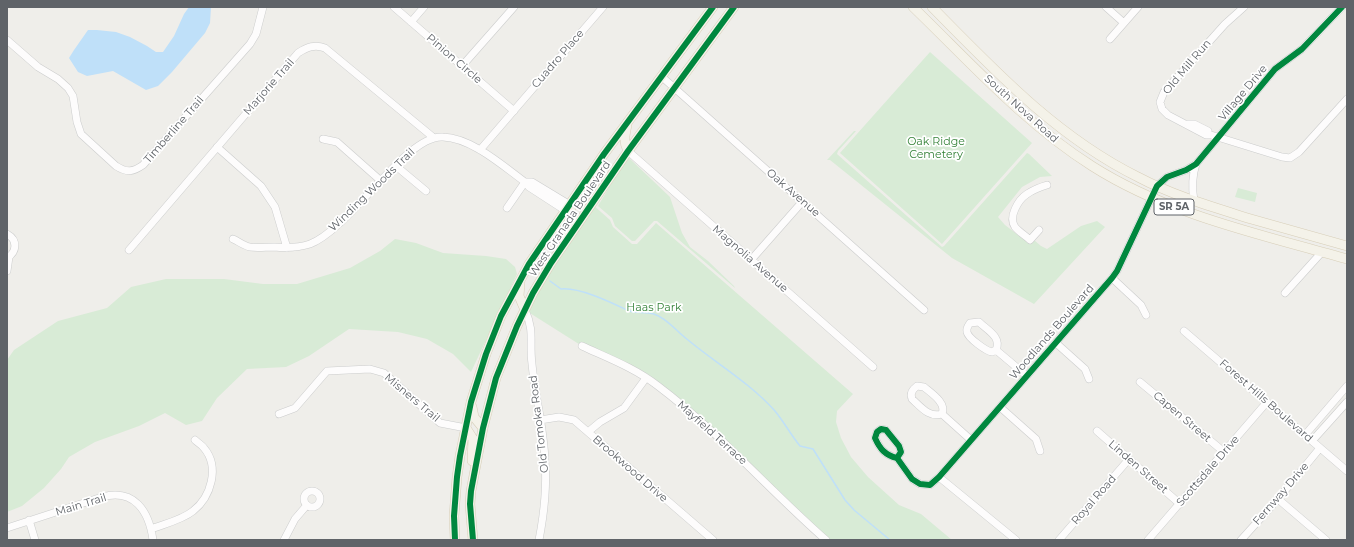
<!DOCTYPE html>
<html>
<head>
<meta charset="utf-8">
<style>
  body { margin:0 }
  #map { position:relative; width:1354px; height:547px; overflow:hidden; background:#efeeea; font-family:Montserrat,sans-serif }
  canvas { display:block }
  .frame { position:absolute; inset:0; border:8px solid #5f6368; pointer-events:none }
</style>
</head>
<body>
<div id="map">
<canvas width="1354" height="547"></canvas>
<div class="frame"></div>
</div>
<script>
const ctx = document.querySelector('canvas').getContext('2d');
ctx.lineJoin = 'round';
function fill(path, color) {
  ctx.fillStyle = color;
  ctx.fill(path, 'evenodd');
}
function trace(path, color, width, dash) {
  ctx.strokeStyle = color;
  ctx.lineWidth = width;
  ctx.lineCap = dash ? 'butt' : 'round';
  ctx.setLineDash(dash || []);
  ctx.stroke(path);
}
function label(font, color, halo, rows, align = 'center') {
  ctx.font = font + ' Montserrat,sans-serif';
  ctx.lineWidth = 3.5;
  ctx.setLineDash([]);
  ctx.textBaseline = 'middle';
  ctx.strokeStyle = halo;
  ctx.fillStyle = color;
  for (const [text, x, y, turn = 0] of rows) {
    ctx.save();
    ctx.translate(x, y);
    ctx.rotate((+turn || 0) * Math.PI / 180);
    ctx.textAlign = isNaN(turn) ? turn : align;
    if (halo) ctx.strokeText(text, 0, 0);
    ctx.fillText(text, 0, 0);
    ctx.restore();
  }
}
const green = new Path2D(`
  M 930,52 L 1032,143 L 942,244 L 840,153 Z
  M 854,131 L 856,131 L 838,151 L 837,154 L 942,247 L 944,246 L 1027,153 L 1029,154 L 1052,176 L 1040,177 L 1022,187 L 998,217 L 1005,225 L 1018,235 L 1034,240 L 1041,246 L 1047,249 L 1081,226 L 1097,221 L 1105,227 L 1034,304 L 952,258 L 830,160 L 827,160 Z
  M 629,158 L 670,197 L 682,233 L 690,247 L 708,261 L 734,286 L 735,288 L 657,221 L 654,221 L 635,241 L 632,241 L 615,226 L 612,218 L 598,206 L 618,172 Z
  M 1238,188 L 1257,193 L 1255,202 L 1235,197 Z
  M 592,204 L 610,220 L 613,227 L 632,244 L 637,244 L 656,223 L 853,394 L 837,411 L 836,422 L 841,438 L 851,457 L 868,477 L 899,505 L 921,514 L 952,540 L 826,540 L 658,385 L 582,346 L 525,310 Z
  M 395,239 L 416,243 L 443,253 L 486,256 L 506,259 L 515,267 L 517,274 L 471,372 L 453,354 L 427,339 L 398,332 L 349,329 L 309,356 L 286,367 L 247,369 L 217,398 L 202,421 L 186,425 L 165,413 L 139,426 L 95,442 L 69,457 L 61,469 L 44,488 L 22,506 L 7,512 L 7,360 L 14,350 L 58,321 L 107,308 L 131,287 L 166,279 L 224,279 L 263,284 L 297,284 L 350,268 L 380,251 Z`);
const water = new Path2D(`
  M 189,7 L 211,7 L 210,23 L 205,33 L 172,72 L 158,86 L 146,90 L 113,71 L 87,76 L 78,72 L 69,58 L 74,50 L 88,30 L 97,30 L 116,32 L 130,37 L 147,46 L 156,52 L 163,52 L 174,36 L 184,14 Z`);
const stream = new Path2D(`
  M 550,281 L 561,289 C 579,287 610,302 627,310 C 635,314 645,311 654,314 C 667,318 677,332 688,340 C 717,364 750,383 775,411 C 784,422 791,435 800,446 L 813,449 L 845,500 L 854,510 L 890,540`);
const minor = new Path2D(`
  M 394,7 L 514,111
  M 1106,7 L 1124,23
  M 1244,7 L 1225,24 L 1164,92 L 1160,102 L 1162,109 L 1168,115 L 1206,135 L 1211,135 L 1282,157 L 1290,158 L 1299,152 L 1347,99
  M 411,22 L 424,7
  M 1110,39 L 1138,7
  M 7,40 L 38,67 L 58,79 L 68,88 L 73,96 L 77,122 L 81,134 L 116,166 C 127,173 133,172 143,165 L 250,44 L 256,34 L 263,7
  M 462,66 L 514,7
  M 661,76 L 924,310
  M 1188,124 L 1194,124 L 1208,131
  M 323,139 L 337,142 L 381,181
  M 217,147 L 261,186 L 275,207 L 287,248
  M 480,150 L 603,7
  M 628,151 L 873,367
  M 396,166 L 426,191
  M 525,182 L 532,182 L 570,205
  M 1194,201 C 1192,189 1192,176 1196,164
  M 507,208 L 525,182
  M 1039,230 L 1030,240 C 1026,236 1019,232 1015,227 C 1008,217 1018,200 1027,194 C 1033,190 1040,187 1047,185
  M 7,234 C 18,240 17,252 7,258
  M 233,239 C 238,241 244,246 250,247 C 257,248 266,247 274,247 C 286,248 298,248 310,244 C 350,229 406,134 443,137 C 472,138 503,166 525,182 L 529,187 L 566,211
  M 129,250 L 298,53 C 307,47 315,44 325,48 L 434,138
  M 751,260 L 803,201
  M 7,271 L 9,257
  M 1112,278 L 1141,305 L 1146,315
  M 1285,293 L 1322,252
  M 525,310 C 535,332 529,341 532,364 C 535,396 544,428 545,461 C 547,487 544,514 539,540
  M 1184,331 L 1347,471
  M 1056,343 L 1085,369 L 1089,379
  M 582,346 C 608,358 635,368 658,386 C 719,432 769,490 826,540
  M 996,350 L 992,352 C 986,351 968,338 967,332 C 966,328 968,326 970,323 L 979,322 C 987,330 1002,337 996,350 L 1027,376
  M 1140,382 L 1224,452
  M 1000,407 L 1036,439 L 1040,451
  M 279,414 L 295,408 L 327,371 L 370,369 L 384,373 L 440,423 L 466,428
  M 942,414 C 929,418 921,407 912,399 C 910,393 912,390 917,386 L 924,387 C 931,393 947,403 942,414 L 971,440
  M 540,420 L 559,417 L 574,420 L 713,540
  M 1097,431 L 1180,504
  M 588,432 L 600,422 L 624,408 L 646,378
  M 1305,435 L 1347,386
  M 1312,441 L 1347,402
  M 897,458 C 885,455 880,449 875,438 L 877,432 L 881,429 L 886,430 L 899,446 L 901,452 L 897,458 L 912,479 L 920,484 L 930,485 L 939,477 L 1112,278 L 1117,271 L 1157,186 L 1167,177 L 1186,170 L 1196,164 L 1275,69 L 1302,49 L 1342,7
  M 939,477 L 1016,540
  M304 499a8 8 0 1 1 16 0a8 8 0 1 1-16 0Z
  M 1278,499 L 1326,540
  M 29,520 L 35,540
  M 7,528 L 102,497 C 134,488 149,511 153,540
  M 151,529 C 164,524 182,520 193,511 C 211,497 220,467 204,448 C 202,445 198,443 195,440
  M 284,540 L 295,519 L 307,505
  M 1059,540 L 1129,459
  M 1148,540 L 1267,402
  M 1241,540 L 1278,499 L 1320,448`);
const major = new Path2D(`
  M 913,7 C 970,62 1024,123 1092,166 C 1169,215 1260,234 1347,259
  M 932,7 C 995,71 1057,137 1138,177 C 1174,196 1213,207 1251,219 C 1283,228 1315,237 1347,246
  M 627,125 C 625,135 623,141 628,151
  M 569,234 L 572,221 L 570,205
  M 520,283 L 519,296 L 525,310
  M 472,407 L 474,417 L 483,428
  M 466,428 L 473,439 L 472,461
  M 455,540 L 454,516 L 457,477 L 460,456 L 471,402 L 486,354 L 501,316 L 529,264 L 604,154 L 713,7
  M 473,540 L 470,504 L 471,491 L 483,428 L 496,378 L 517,326 L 533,293 L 551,263 L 628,151 L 734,7`);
const cycleway = new Path2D(`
  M 897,458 C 885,455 880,449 875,438 L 877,432 L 881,429 L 886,430 L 899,446 L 901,452 L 897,458 L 912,479 L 920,484 L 930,485 L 939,477 L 1112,278 L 1117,271 L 1157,186 L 1167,177 L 1186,170 L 1196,164 L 1275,69 L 1302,49 L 1342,7
  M 455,540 L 454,516 L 457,477 L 460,456 L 471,402 L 486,354 L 501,316 L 529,264 L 604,154 L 713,7
  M 473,540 L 470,504 L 471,491 L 483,428 L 496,378 L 517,326 L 533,293 L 551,263 L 628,151 L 734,7`);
const shields = [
  [1174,207,40]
];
const shieldNames = [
  ["SR 5A",1174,207]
];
const streetNames = [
  ["Pinion Circle",454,59,41],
  ["Cuadro Place",558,59,-49],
  ["Old Mill Run",1187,67,-50],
  ["Marjorie Trail",269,87,-49],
  ["Village Drive",1243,93,-50],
  ["South Nova Road",1021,109,42],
  ["Timberline Trail",174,130,-49],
  ["Winding Woods Trail",372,190,-44],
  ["Oak Avenue",793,193,41],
  ["West Granada Boulevard",570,219,-56],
  ["Magnolia Avenue",750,259,41],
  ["Woodlands Boulevard",1052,332,-49],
  ["Misners Trail",412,398,40],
  ["Forest Hills Boulevard",1266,401,41],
  ["Capen Street",1182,417,40],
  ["Old Tomoka Road",539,424,-97],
  ["Mayfield Terrace",712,433,42],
  ["Linden Street",1138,467,41],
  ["Brookwood Drive",630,469,41],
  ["Scottsdale Drive",1208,471,-49],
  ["Fernway Drive",1281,494,-49],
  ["Royal Road",1094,500,-49],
  ["Main Trail",81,505,-17]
];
const parkNames = [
  ["Oak Ridge",936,142],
  ["Cemetery",936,155],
  ["Haas Park",654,308]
];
fill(green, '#d8ebd6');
fill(water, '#bfe0f9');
trace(stream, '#bfe0f9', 1.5);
trace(minor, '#cbcccc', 8);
trace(major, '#d7ceb8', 10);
trace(minor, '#fdfcfc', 7);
trace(major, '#f4f2e9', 9);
trace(cycleway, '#00873e', 6);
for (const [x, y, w] of shields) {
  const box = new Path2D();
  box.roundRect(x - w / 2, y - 8, w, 16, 3);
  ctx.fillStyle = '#fff';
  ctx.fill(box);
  trace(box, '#5f6368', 1);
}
label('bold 10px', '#5f6368', null, shieldNames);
label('11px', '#5f6368', '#fff', streetNames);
label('11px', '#348238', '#fff', parkNames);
</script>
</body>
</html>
